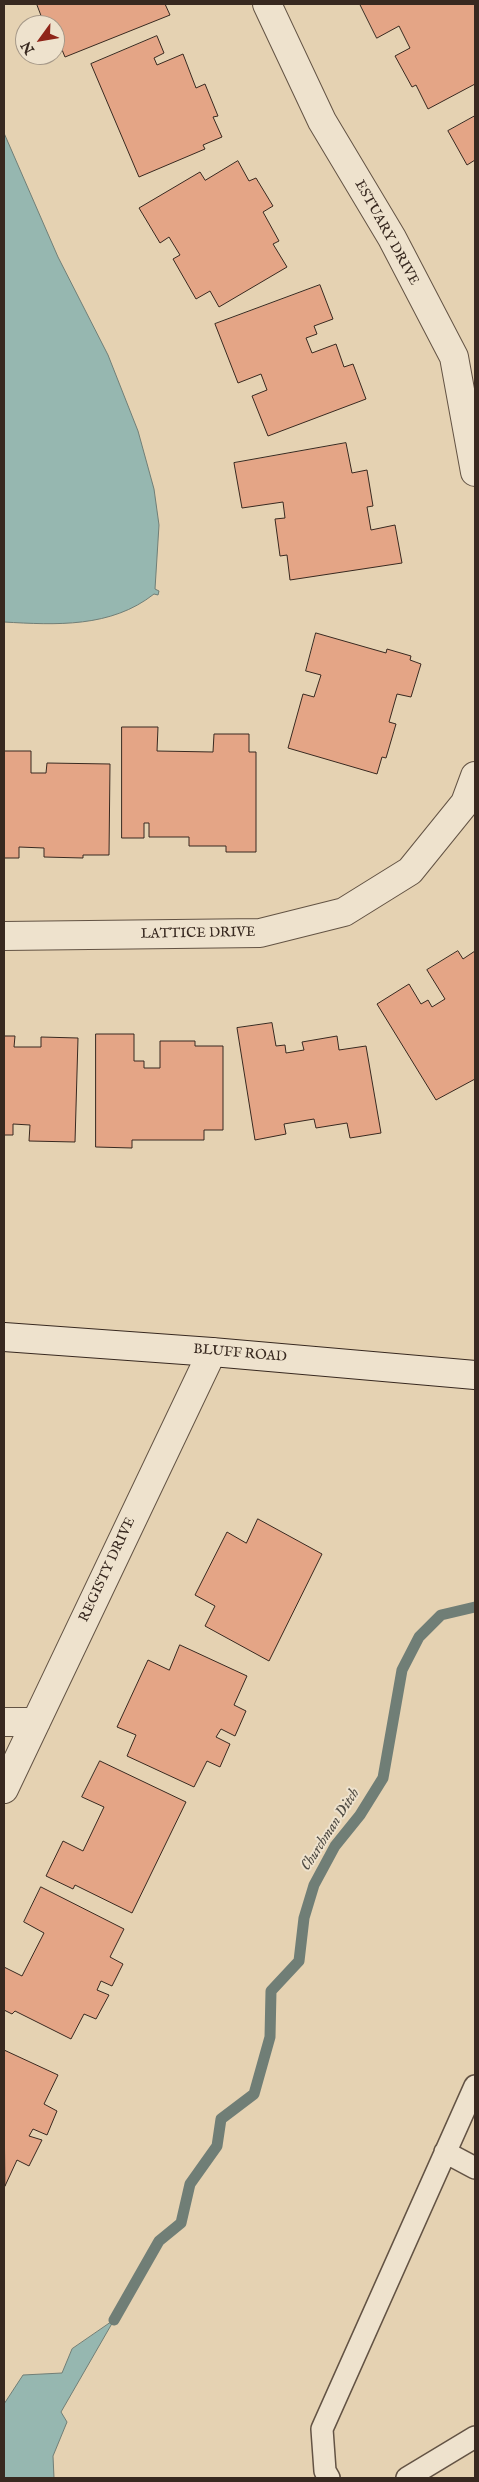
<!DOCTYPE html>
<html>
<head>
<meta charset="utf-8">
<style>
  body { margin:0 }
  #map { position:relative; width:479px; height:2482px; overflow:hidden; background:#e5d2b2; font-family:"IM FELL English",serif }
  canvas { display:block }
  .frame { position:absolute; inset:0; border:5px solid #382920; pointer-events:none }
  .north { position:absolute; left:15px; top:15px; width:50px; height:50px; box-sizing:border-box; background:#eee2cd; border:1px solid #a59888; border-radius:50%; rotate:238deg; font-size:14px; font-weight:700; line-height:20px; text-align:center; color:#382920 }
  .north::after { content:''; display:block; margin:auto; width:18px; height:22px; background:#8f2418; clip-path:polygon(50% 0,100% 100%,50% 72%,0 100%) }
</style>
</head>
<body>
<div id="map">
<canvas width="479" height="2482"></canvas>
<div class="frame"></div>
<div class="north">N</div>
</div>
<script>
const ctx = document.querySelector('canvas').getContext('2d');
ctx.lineJoin = 'round';
function fill(path, color) {
  ctx.fillStyle = color;
  ctx.fill(path, 'evenodd');
}
function trace(path, color, width, dash) {
  ctx.strokeStyle = color;
  ctx.lineWidth = width;
  ctx.lineCap = dash ? 'butt' : 'round';
  ctx.setLineDash(dash || []);
  ctx.stroke(path);
}
function label(font, color, halo, rows, align = 'center') {
  ctx.font = font + ' "IM FELL English",serif';
  ctx.lineWidth = 4;
  ctx.setLineDash([]);
  ctx.textBaseline = 'middle';
  ctx.strokeStyle = halo;
  ctx.fillStyle = color;
  for (const [text, x, y, turn = 0] of rows) {
    ctx.save();
    ctx.translate(x, y);
    ctx.rotate((+turn || 0) * Math.PI / 180);
    ctx.textAlign = isNaN(turn) ? turn : align;
    if (halo) ctx.strokeText(text, 0, 0);
    ctx.fillText(text, 0, 0);
    ctx.restore();
  }
}
const water = new Path2D(`
  M 4,133 L 58,257 L 108,355 L 138,431 L 154,489 L 159,525 L 155,589 L 159,591 L 158,595 L 154,594 C 111,628 56,625 4,622 Z
  M 114,2320 L 61,2412 L 67,2422 L 53,2456 L 54,2478 L 4,2478 L 4,2404 L 23,2375 L 62,2373 L 72,2349 Z`);
const stream = new Path2D(`
  M 114,2320 L 159,2241 L 181,2223 L 190,2184 L 217,2146 L 221,2119 L 254,2094 L 270,2037 L 271,1991 L 299,1961 L 304,1918 L 314,1885 L 335,1846 L 360,1815 L 383,1778 L 402,1670 L 419,1637 L 441,1615 L 475,1607`);
const building = new Path2D(`
  M 37,4 L 165,4 L 170,15 L 65,57 L 55,33 L 55,25 L 45,25 Z
  M 360,4 L 475,4 L 475,84 L 428,109 L 416,85 L 412,87 L 395,56 L 410,48 L 399,26 L 377,38 Z
  M 157,36 L 164,53 L 154,58 L 157,65 L 183,54 L 196,88 L 205,84 L 218,116 L 213,117 L 222,137 L 203,145 L 205,149 L 139,177 L 91,64 Z
  M 475,116 L 475,160 L 467,165 L 448,131 Z
  M 238,161 L 249,181 L 256,178 L 273,206 L 263,212 L 279,241 L 273,244 L 287,267 L 219,307 L 210,291 L 196,299 L 173,259 L 180,255 L 169,237 L 160,243 L 139,208 L 200,172 L 205,180 Z
  M 320,285 L 333,319 L 314,326 L 317,334 L 306,338 L 312,353 L 336,344 L 344,367 L 353,364 L 366,399 L 268,436 L 252,396 L 267,390 L 261,374 L 238,383 L 215,324 Z
  M 346,443 L 352,473 L 367,470 L 373,506 L 367,507 L 371,530 L 395,525 L 402,563 L 290,580 L 287,555 L 280,556 L 275,519 L 285,518 L 283,502 L 242,508 L 234,463 Z
  M 316,633 L 386,653 L 387,649 L 411,656 L 410,660 L 421,664 L 411,697 L 397,694 L 389,722 L 396,724 L 386,758 L 382,757 L 377,774 L 288,748 L 303,694 L 314,697 L 321,675 L 306,671 Z
  M 122,727 L 158,727 L 157,751 L 213,752 L 214,734 L 249,734 L 249,752 L 256,752 L 256,852 L 226,852 L 226,846 L 189,846 L 189,837 L 149,837 L 149,823 L 144,823 L 144,838 L 122,838 Z
  M 4,751 L 31,751 L 31,773 L 46,773 L 47,763 L 110,764 L 109,855 L 83,855 L 83,858 L 44,857 L 44,848 L 19,847 L 19,858 L 4,858 Z
  M 458,951 L 463,959 L 475,951 L 475,1079 L 436,1100 L 377,1004 L 409,984 L 421,1004 L 428,1000 L 432,1007 L 445,999 L 427,970 Z
  M 272,1023 L 276,1046 L 285,1045 L 286,1053 L 304,1050 L 302,1042 L 337,1036 L 339,1050 L 366,1046 L 381,1133 L 350,1138 L 347,1123 L 316,1128 L 314,1119 L 284,1124 L 286,1134 L 255,1140 L 237,1028 Z
  M 96,1034 L 134,1034 L 134,1061 L 144,1061 L 144,1068 L 160,1068 L 160,1041 L 195,1041 L 195,1046 L 223,1046 L 223,1130 L 204,1130 L 204,1140 L 132,1140 L 132,1148 L 96,1147 Z
  M 4,1036 L 15,1036 L 14,1047 L 41,1047 L 41,1037 L 78,1038 L 75,1142 L 29,1141 L 30,1125 L 13,1124 L 13,1135 L 4,1135 Z
  M 258,1519 L 322,1554 L 269,1661 L 205,1626 L 215,1606 L 195,1595 L 227,1532 L 246,1543 Z
  M 180,1645 L 247,1676 L 234,1705 L 246,1711 L 235,1736 L 221,1729 L 216,1737 L 230,1744 L 220,1767 L 207,1761 L 194,1787 L 127,1756 L 136,1735 L 117,1727 L 148,1660 L 169,1670 Z
  M 100,1761 L 186,1802 L 132,1913 L 75,1885 L 73,1889 L 46,1876 L 63,1841 L 83,1851 L 104,1807 L 82,1797 Z
  M 41,1887 L 124,1929 L 110,1957 L 123,1964 L 112,1986 L 101,1981 L 97,1990 L 109,1995 L 96,2019 L 84,2014 L 71,2039 L 15,2011 L 12,2014 L 4,2010 L 4,1967 L 22,1976 L 44,1933 L 24,1922 Z
  M 4,2050 L 58,2075 L 44,2104 L 57,2111 L 47,2135 L 33,2129 L 29,2136 L 42,2140 L 29,2166 L 17,2160 L 5,2186 Z`);
const lane = new Path2D(`
  M 445,2152 L 475,2168
  M 329,2478 L 325,2471 L 322,2429 L 475,2086
  M 407,2478 L 475,2437`);
const street = new Path2D(`
  M 267,4 L 322,121 L 392,238 L 454,357 L 475,472
  M 4,936 L 260,933 L 344,912 L 410,871 L 465,803 L 475,776
  M 4,1722 L 36,1722
  M 4,1789 L 212,1352`);
const secondary = new Path2D(`
  M 4,1337 L 212,1352 L 475,1375`);
const streetNames = [
  ["ESTUARY DRIVE",386,233,61],
  ["LATTICE DRIVE",198,934,-1],
  ["BLUFF ROAD",240,1354,5],
  ["REGISTY DRIVE",108,1570,-65]
];
const waterNames = [
  ["Churchman Ditch",331,1830,-57]
];
fill(water, '#96b7b0');
trace(water, '#707e76', 1);
trace(stream, '#707e76', 11);
fill(building, '#e4a586');
trace(building, '#382920', 1);
trace(lane, '#635344', 24);
trace(street, '#635344', 30);
trace(secondary, '#382920', 30);
trace(lane, '#eee2cd', 21);
trace(street, '#eee2cd', 28);
trace(secondary, '#eee2cd', 28);
label('14px', '#382920', '#eee2cd', streetNames);
label('italic 15px', '#504c44', '#eee2cd', waterNames);
</script>
</body>
</html>
